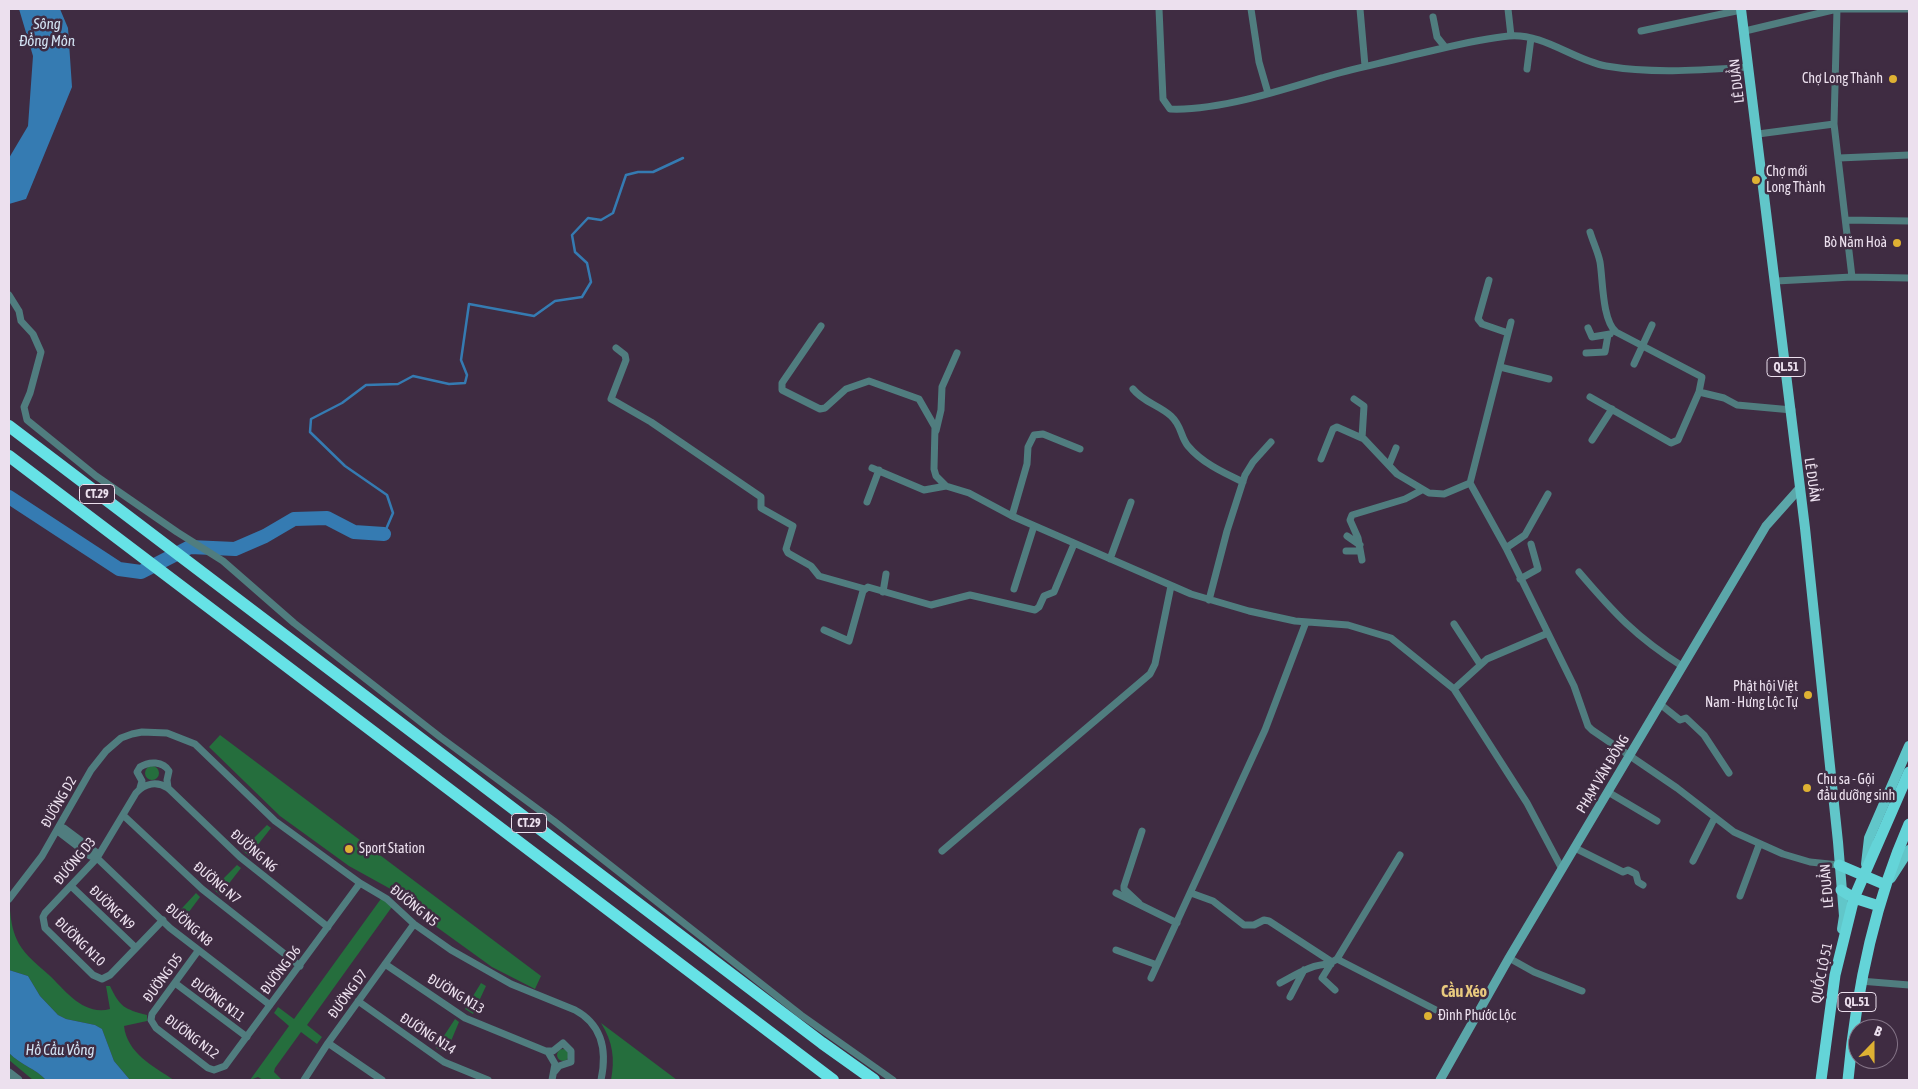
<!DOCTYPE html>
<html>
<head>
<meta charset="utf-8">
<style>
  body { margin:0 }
  #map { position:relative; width:1918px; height:1089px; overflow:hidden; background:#3f2c42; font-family:"Asap Condensed",sans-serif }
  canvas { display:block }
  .frame { position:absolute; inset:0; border:10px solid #ece0ee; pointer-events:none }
  .north { position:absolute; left:1848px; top:1019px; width:50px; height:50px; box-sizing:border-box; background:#3f2c42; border:1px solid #847487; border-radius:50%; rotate:22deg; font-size:14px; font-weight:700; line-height:20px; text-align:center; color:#ece0ee }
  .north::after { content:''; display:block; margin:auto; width:18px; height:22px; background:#deb133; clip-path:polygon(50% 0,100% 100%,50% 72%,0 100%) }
</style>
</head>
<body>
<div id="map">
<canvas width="1918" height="1089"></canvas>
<div class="frame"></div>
<div class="north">B</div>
</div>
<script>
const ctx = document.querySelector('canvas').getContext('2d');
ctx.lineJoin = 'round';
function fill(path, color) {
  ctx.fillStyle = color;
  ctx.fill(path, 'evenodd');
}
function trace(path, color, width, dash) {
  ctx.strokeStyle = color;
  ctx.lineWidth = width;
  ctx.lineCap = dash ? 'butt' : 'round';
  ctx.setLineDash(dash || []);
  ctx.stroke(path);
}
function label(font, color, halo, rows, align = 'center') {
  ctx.font = font + ' "Asap Condensed",sans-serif';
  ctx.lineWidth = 5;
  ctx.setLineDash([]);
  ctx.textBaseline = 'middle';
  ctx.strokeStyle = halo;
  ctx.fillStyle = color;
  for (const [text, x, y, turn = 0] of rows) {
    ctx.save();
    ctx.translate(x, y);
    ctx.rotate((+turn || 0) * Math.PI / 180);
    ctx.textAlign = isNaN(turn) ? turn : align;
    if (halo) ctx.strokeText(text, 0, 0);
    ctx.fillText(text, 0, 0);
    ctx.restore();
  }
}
const green = new Path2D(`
  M 220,735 L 541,976 L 535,989 L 492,967 L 420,915 L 396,892 L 349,866 L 280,816 L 209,747 Z
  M145 773a7 7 0 1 1 14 0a7 7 0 1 1-14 0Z
  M 267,825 L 271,828 L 249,856 L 242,850 Z
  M 237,865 L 241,868 L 220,895 L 213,889 Z
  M 196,893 L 200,897 L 180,924 L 173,918 Z
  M 383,896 L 394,904 L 307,1025 L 322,1037 L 317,1044 L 301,1032 L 275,1068 L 274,1072 L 282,1080 L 263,1080 L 258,1077 L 250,1080 L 289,1026 L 274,1013 L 278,1007 L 294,1019 Z
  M 10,910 C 11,922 13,933 19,944 C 26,956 38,965 49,975 C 65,990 83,1016 110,1009 L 106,986 L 110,986 C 120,1007 124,1009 147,1015 L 147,1021 L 124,1026 C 127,1053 153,1066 174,1080 L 130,1080 L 114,1061 L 102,1029 L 95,1025 L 66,1019 L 58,1015 L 40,996 L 28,976 L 9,970 Z
  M 481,983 L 486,986 L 473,1014 L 465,1009 Z
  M 455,1019 L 459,1022 L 446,1053 L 436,1048 Z
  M 601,1023 L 677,1080 L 611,1080 C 615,1059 613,1042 601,1023 Z
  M557 1055a6 6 0 1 1 12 0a6 6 0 1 1-12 0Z
  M 9,1053 C 21,1065 36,1069 46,1080 L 33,1080 L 9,1060 Z`);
const water = new Path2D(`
  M 19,9 L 60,9 L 68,28 L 72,87 L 26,199 L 9,204 L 9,158 L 28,126 L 33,56 Z
  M 9,970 L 28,976 L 40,996 L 58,1015 L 66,1019 L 95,1025 L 102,1029 L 114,1061 L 130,1080 L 46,1080 C 36,1069 21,1065 9,1053 Z`);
const stream = new Path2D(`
  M 384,534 L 393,513 L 387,495 L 345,466 L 310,432 L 311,419 L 342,403 L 366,385 L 398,384 L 413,376 L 449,384 L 465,383 L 467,375 L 461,360 L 469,304 L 534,316 L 555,301 L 582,297 L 591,282 L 587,263 L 575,252 L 572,235 L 588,218 L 601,220 L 613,213 L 626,175 L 638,172 L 653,172 L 683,158`);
const river = new Path2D(`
  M 9,497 L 119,569 L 141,572 L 190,547 L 235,549 L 265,536 L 294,519 L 327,518 L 354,532 L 384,534`);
const minor = new Path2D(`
  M 1159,9 L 1163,99 L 1170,109 C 1217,111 1280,91 1325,77 C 1354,68 1383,63 1413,55 C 1445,48 1477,39 1509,36 C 1544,33 1573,60 1606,66 C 1653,74 1702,70 1749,67
  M 1251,9 L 1259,62 L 1268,93
  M 1360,9 L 1365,66
  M 1508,9 L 1511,36
  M 1837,9 L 1834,124 L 1852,277
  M 1433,17 L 1437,37 L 1445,47
  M 1641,31 L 1741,10
  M 1745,31 L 1837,9 L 1908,9
  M 1527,69 L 1531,38
  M 1758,134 L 1834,124
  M 1839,158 L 1909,155
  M 1846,220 L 1909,221
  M 1590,232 C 1593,242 1598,252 1600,262 C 1603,280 1602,320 1616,332 L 1702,377 L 1699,392 L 1724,398 L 1737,405 L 1792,410
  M 1489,280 L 1478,319 L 1482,324 L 1508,333
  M 1776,281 L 1852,277 L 1909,278
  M 9,295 L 19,311 L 21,321 L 33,334 L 41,352 L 30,393 L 24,407 L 27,420 L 96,476 L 177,532 L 223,561 L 294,623 L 440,737 L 554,821 L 801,1015 L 893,1080
  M 1511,322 L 1470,483 L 1506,548 L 1574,686 L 1588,726 L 1592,730 L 1677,788 L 1734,832 L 1783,854 L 1810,862 L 1839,865
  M 821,326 L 782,383 L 782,390 L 820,409 L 825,408 L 846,389 L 869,381 L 919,399 L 935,427 L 934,469 L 936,476 L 946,486
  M 1588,328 L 1592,337 L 1610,334
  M 616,348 L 625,355 L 626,360 L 611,399 L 651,422 L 761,497 L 761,508 L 793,526 L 786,549 L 788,553 L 811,566 L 819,576 L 865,589
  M 1586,353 L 1605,352 L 1608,335
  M 1634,364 L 1652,325
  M 1500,367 L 1549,379
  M 1133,389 C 1143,402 1159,405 1171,416 C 1182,426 1180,436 1188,446 C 1202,463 1224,473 1243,482
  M 1590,397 L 1671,443 L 1678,440 L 1699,392
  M 1354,399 L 1364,406 L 1362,438
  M 936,431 L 941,410 L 942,387 L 957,353
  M 1592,440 L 1612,409
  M 1321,459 L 1333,429 L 1337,427 L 1364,439 L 1397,474 L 1429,493 L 1444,494 L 1470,483
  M 1389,465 L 1396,448
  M 872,468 L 924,490 L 946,486 L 969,493 L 1012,516 L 1191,594 L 1249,611 L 1295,621 L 1348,625 L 1391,638 L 1454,689 L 1527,803 L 1562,869
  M 867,502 L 879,470
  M 1012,516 L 1027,464 L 1028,447 L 1034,435 L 1043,434 L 1080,449
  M 1347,536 L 1360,545
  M 1506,548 L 1525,535 L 1548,494
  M 1346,551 L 1360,551
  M 1110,559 L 1131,502
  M 1362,560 L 1358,538 L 1350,520 L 1352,515 L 1405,499 L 1422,490
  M 1579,572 C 1614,613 1636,637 1682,666
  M 1520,579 L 1538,569 L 1531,544
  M 1014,589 L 1034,526
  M 883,592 L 886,574
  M 1209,600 L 1227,531 L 1245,475 L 1253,462 L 1271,442
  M 1454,624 L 1480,664
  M 824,630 L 849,641 L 863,591 L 868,587 L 931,605 L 970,595 L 1035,610 L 1039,607 L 1044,596 L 1054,592 L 1074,544
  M 1454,689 L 1487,659 L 1548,633
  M 1660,704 L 1680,720 L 1686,718 L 1704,735 L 1729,773
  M 140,788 L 142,781 L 137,772 L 140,767 C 149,761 163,761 169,771 L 167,780 L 168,788
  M 1608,792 L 1657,821
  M 123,815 L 202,889 L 300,966
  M 59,828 L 64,828 L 96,852 L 97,858 L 170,928 L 270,1005
  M 59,828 L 60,833 L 90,856 L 97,858
  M 1575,848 L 1623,872 L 1628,870 L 1636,874 L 1638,882 L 1643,885
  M 942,851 L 1150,674 L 1155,664 L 1171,586
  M 1693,861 L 1714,819
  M 71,886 L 136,948
  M 1116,893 L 1177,923
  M 1191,893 L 1213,901 L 1244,925 L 1254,925 L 1264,920 L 1269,921 L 1332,962 L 1337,959 L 1438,1011
  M 1740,896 L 1759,845
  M 9,899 L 42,856 L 91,770 L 106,751 L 121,738 L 132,734 L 142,732 L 167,733 L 195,744 L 275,821 L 360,883 L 387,899 L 414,924 L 451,950 L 511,984 L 575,1010 C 603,1025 607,1052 601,1080
  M 1139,903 L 1124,889 L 1124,886 L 1142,831
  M 163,920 L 110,975 L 102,979 L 93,975 L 45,928 L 43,917 L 45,913 L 97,858 L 136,793 C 145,783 157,781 168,788 L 240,857 L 328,927
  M 1116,950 L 1157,965
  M 198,951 L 152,1014 L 151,1020 L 156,1028 L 208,1068 L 214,1070 L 225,1066 L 360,883
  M 1509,958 L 1534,972 L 1582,991
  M 1337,959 L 1400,855
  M 1332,962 L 1322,978 L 1335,990
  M 385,964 L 465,1018 L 548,1052 L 555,1064 L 552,1080
  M 1151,978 L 1265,730 L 1306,622
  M 1860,981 L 1909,985
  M 175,983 L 247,1037
  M 1280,983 C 1297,974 1311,964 1331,964
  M 1290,997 L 1304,970
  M 358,1001 L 444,1062 L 488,1080
  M 328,1043 L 382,1080
  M 546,1051 L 553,1051 L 563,1043 L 571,1051 L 571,1062 L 559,1066 L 555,1071
  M 304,1080 L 328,1043 L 414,924`);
const tertiary = new Path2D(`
  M 9,1073 L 18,1080`);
const secondary = new Path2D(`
  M 1440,1080 L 1509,958 L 1766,526 L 1799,489`);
const primary = new Path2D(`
  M 1741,9 L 1805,528 L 1838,842 L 1844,916 L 1842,929
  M 1866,864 L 1869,838 L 1909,746
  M 1891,878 L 1909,850`);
const trunk = new Path2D(`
  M 1839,865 L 1886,885
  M 1841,890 L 1854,898 L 1879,906
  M 1821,1080 L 1835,975 L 1854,898 L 1909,772
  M 1848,1080 C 1856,992 1873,906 1909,824`);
const motorway = new Path2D(`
  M 9,426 L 822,1043 L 874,1080
  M 9,456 L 833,1080`);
const markers = [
  [1893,79,5,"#deb133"],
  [1756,180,5,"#deb133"],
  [1897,243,5,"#deb133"],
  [1808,695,5,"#deb133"],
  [1807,788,5,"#deb133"],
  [349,849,5,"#deb133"],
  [1428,1016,5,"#deb133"]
];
const shields = [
  [1786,367,38],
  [97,494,35],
  [529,823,35],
  [1857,1002,38]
];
const shieldNames = [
  ["QL.51",1786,367],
  ["CT.29",97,494],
  ["CT.29",529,823],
  ["QL.51",1857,1002]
];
const poiNames = [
  ["Chợ Long Thành",1883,79,"right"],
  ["Chợ mới",1766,172],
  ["Long Thành",1766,188],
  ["Bò Năm Hoà",1887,243,"right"],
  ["Phật hội Việt",1798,687,"right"],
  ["Nam - Hưng Lộc Tự",1798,703,"right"],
  ["Chu sa - Gội",1817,780],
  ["đầu dưỡng sinh",1817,796],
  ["Sport Station",359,849],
  ["Đình Phước Lộc",1438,1016]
];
const streetNames = [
  ["LÊ DUẨN",1737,81,-97],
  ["LÊ DUẨN",1812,480,82],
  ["PHẠM VĂN ĐỒNG",1603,774,-59],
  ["ĐƯỜNG D2",59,802,-60],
  ["ĐƯỜNG N6",254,851,41],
  ["ĐƯỜNG D3",75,861,-50],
  ["ĐƯỜNG N7",217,883,40],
  ["LÊ DUẨN",1827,886,-95],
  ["ĐƯỜNG N5",414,906,39],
  ["ĐƯỜNG N9",112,908,44],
  ["ĐƯỜNG N8",189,925,41],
  ["ĐƯỜNG N10",80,942,44],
  ["ĐƯỜNG D6",281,970,-53],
  ["QUỐC LỘ 51",1822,973,-79],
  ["ĐƯỜNG D5",163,978,-54],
  ["ĐƯỜNG D7",348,994,-54],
  ["ĐƯỜNG N13",456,994,31],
  ["ĐƯỜNG N11",218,1000,37],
  ["ĐƯỜNG N14",428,1034,33],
  ["ĐƯỜNG N12",192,1037,37]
];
const waterNames = [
  ["Sông",47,24],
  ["Đồng Môn",47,41],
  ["Hồ Cầu Vồng",60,1050]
];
const quarterNames = [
  ["Cầu Xéo",1464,992]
];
fill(green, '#256e3d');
fill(water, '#357bb2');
trace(stream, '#357bb2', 2.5);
trace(river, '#357bb2', 14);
trace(minor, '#507d7f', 7);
trace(tertiary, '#507d7f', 9);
trace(secondary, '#5ba6a9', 9);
trace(primary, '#61c6c9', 10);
trace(trunk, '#64d4d8', 11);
trace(motorway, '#66e2e6', 12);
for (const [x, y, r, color] of markers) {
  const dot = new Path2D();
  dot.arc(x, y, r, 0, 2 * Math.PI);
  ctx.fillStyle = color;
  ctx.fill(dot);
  trace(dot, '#3f2c42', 2);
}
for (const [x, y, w] of shields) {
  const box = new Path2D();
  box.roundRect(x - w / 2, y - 9.5, w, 19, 4);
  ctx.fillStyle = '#3f2c42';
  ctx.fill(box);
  trace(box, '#ece0ee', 1);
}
label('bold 12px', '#ece0ee', null, shieldNames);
label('14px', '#ece0ee', '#3f2c42', poiNames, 'left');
label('14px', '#ece0ee', '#3f2c42', streetNames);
label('italic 15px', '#d2e3f3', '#3f2c42', waterNames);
label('bold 16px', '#e8c97e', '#3f2c42', quarterNames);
</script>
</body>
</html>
